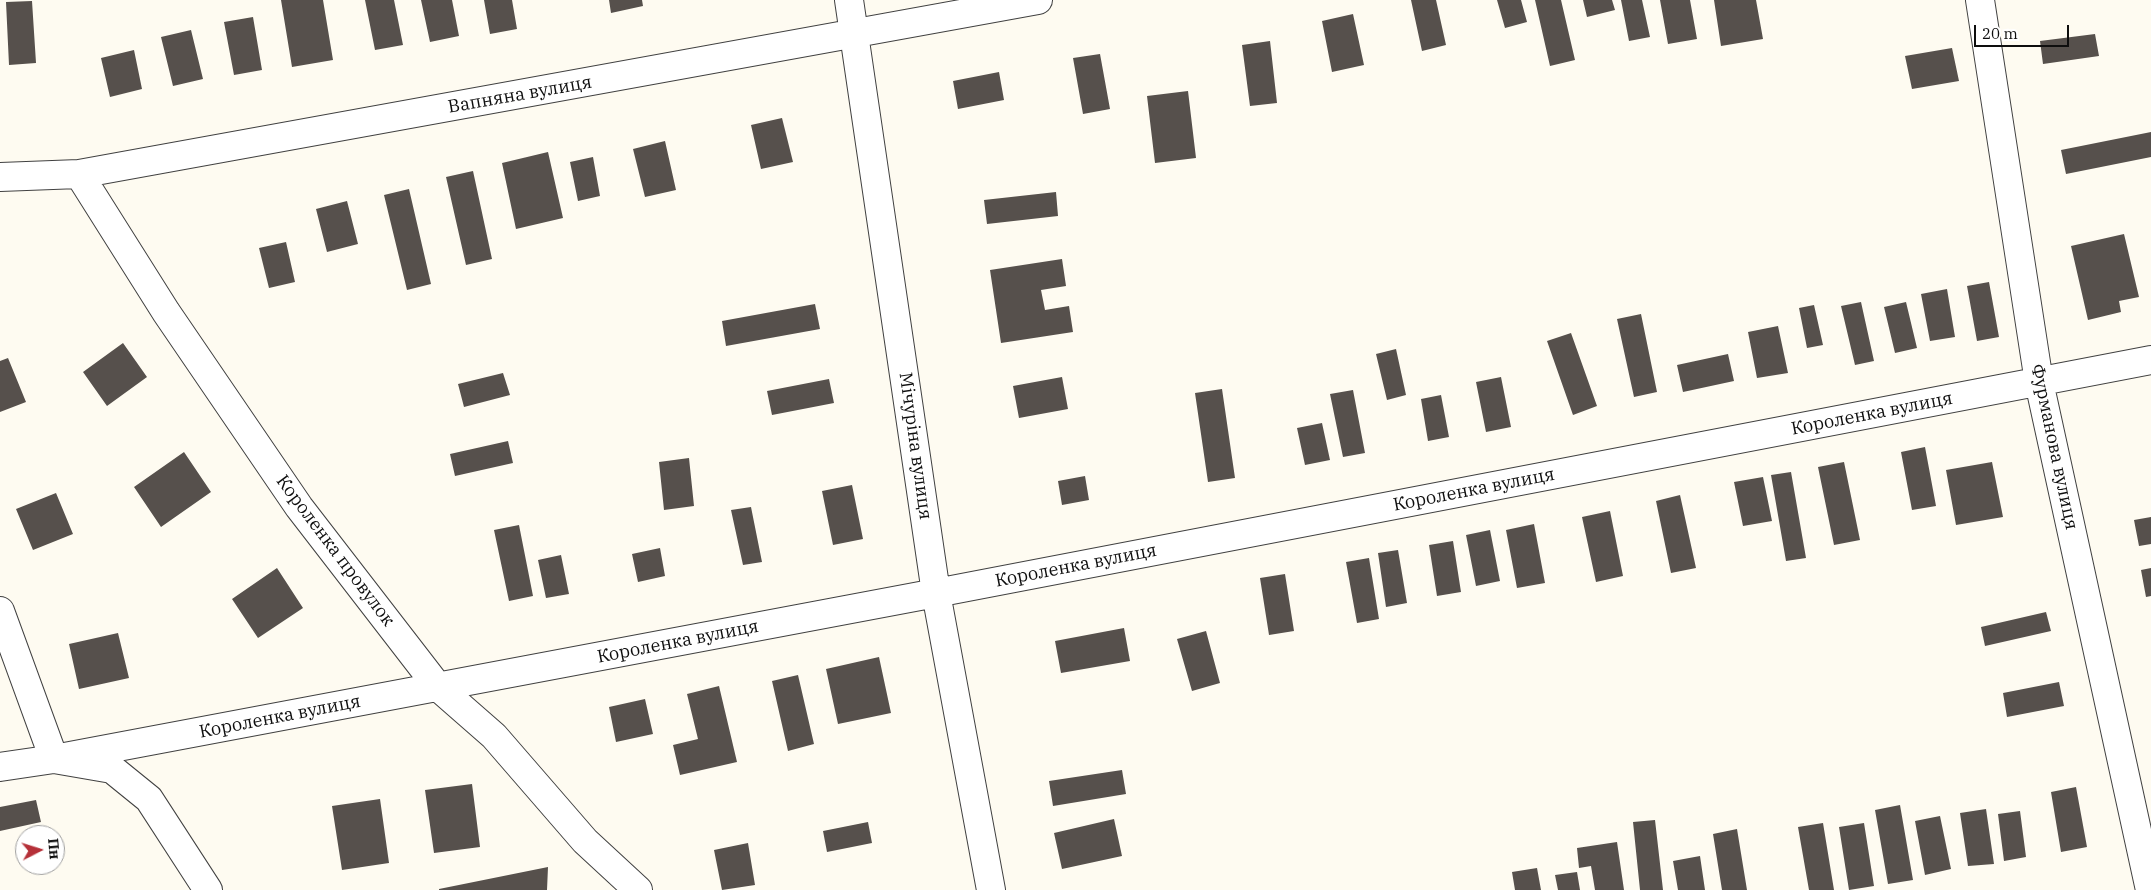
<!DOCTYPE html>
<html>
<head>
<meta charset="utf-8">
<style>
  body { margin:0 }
  #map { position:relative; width:2151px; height:890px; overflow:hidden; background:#fefbf1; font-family:"IBM Plex Serif",serif }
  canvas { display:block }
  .north { position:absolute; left:15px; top:825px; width:50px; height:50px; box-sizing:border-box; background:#fff; border:1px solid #9f9f9f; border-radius:50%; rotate:85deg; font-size:14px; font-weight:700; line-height:20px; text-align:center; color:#0e0e0e }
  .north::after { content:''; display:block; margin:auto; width:18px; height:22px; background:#b53038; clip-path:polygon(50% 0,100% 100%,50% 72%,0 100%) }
  .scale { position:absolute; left:1974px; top:25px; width:95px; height:22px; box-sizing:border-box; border:2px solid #0e0e0e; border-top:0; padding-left:6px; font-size:15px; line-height:18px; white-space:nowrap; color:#0e0e0e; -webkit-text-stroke:4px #fff; paint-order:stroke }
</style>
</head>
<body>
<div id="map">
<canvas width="2151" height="890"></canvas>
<div class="north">Пн</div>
<div class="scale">20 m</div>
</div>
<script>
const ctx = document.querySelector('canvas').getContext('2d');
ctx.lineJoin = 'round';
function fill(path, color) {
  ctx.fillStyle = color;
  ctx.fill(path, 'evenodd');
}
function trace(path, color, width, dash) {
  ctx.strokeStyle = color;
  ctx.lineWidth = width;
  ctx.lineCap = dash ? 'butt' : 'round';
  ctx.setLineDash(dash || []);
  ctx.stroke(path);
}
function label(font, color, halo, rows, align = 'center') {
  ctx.font = font + ' "IBM Plex Serif",serif';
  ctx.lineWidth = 5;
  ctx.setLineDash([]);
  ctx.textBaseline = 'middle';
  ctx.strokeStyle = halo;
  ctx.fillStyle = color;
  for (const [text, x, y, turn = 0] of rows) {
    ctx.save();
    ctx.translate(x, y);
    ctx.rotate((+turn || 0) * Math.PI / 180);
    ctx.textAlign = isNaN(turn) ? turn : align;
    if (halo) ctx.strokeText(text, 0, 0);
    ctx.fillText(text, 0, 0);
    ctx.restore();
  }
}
const building = new Path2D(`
  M 281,0 L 323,0 L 333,60 L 292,67 Z
  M 365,0 L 394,0 L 403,45 L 375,50 Z
  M 421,0 L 452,0 L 459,36 L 430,42 Z
  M 484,0 L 512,0 L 517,29 L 490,34 Z
  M 609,0 L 642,0 L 643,6 L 611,13 Z
  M 1411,0 L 1436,0 L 1446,45 L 1422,51 Z
  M 1497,0 L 1521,0 L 1527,22 L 1505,28 Z
  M 1535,0 L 1561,0 L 1575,60 L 1550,66 Z
  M 1583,0 L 1612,0 L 1615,10 L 1587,17 Z
  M 1621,0 L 1642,0 L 1650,37 L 1629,41 Z
  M 1660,0 L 1690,0 L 1697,39 L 1668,44 Z
  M 1714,0 L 1756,0 L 1763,39 L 1721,46 Z
  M 32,1 L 36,63 L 9,65 L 6,2 Z
  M 1353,14 L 1364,65 L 1332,72 L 1322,21 Z
  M 253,17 L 262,70 L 234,75 L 224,22 Z
  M 191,30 L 203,79 L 173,86 L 161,37 Z
  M 2095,34 L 2099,56 L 2043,64 L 2040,41 Z
  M 1270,41 L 1277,103 L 1250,106 L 1242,45 Z
  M 1952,48 L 1959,81 L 1912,89 L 1905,56 Z
  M 134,50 L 142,89 L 110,97 L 101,58 Z
  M 1100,54 L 1110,109 L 1083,114 L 1073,58 Z
  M 999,72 L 1004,100 L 958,109 L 953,81 Z
  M 1188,91 L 1196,158 L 1155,163 L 1147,96 Z
  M 782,118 L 793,162 L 761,169 L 751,125 Z
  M 2151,132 L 2151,157 L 2066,174 L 2061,150 Z
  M 665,141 L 676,190 L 645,197 L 633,149 Z
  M 548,152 L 563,218 L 516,229 L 502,163 Z
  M 593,157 L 600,196 L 578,201 L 570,162 Z
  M 473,171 L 492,259 L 466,265 L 446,177 Z
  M 409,189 L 431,284 L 407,290 L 384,195 Z
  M 1056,192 L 1058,216 L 987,224 L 984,200 Z
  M 347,201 L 358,244 L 327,252 L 316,209 Z
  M 2124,234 L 2139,297 L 2119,301 L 2121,312 L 2088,320 L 2071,246 Z
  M 286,242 L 295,282 L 269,288 L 259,248 Z
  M 1062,259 L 1066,286 L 1041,290 L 1045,310 L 1069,306 L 1073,332 L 1001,343 L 990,270 Z
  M 1989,282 L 1999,337 L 1977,341 L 1967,286 Z
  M 1947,289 L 1955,337 L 1930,341 L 1921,294 Z
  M 1861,302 L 1874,361 L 1855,365 L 1841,306 Z
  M 1906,302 L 1917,348 L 1895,353 L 1884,307 Z
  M 815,304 L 820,329 L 726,346 L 722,321 Z
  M 1814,305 L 1823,345 L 1807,348 L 1799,308 Z
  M 1641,314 L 1657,392 L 1634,397 L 1617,319 Z
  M 1778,326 L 1788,373 L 1757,378 L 1748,332 Z
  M 1571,333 L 1597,406 L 1573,415 L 1547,341 Z
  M 123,343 L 147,377 L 107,406 L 83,372 Z
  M 1396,349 L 1406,395 L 1387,400 L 1376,354 Z
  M 1728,354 L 1734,381 L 1683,392 L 1677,365 Z
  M 8,358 L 26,402 L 0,412 L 0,361 Z
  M 503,373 L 510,395 L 464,407 L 458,384 Z
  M 1062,377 L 1068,409 L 1019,418 L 1013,386 Z
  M 1501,377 L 1511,427 L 1486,432 L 1476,382 Z
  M 829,379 L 834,403 L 772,415 L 767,391 Z
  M 1222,389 L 1235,478 L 1208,482 L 1195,393 Z
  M 1353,390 L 1365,453 L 1343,457 L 1330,394 Z
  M 1441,395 L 1449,437 L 1428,441 L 1421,399 Z
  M 1322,423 L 1330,460 L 1305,465 L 1297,428 Z
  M 508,441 L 513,463 L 455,476 L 450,454 Z
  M 1925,447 L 1936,506 L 1912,510 L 1901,452 Z
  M 184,452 L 211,492 L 161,527 L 134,487 Z
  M 689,458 L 694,506 L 664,510 L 659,462 Z
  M 1844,462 L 1860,540 L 1834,545 L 1818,467 Z
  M 1992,462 L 2003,517 L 1956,525 L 1946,470 Z
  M 1791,472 L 1806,558 L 1786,561 L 1771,475 Z
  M 1085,476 L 1089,500 L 1062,505 L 1058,481 Z
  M 1763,477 L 1772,521 L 1743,526 L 1734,482 Z
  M 852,485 L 863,539 L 833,545 L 822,491 Z
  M 56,493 L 73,534 L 33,550 L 16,509 Z
  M 1680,495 L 1696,568 L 1671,573 L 1656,501 Z
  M 751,507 L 762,562 L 743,565 L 731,510 Z
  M 1610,511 L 1623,576 L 1596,582 L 1582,517 Z
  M 2151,517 L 2151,544 L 2139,546 L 2134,520 Z
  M 1534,524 L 1545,583 L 1517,588 L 1506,530 Z
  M 519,525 L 533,596 L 509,601 L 494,530 Z
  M 1490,530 L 1500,581 L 1476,586 L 1466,535 Z
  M 1453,541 L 1461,592 L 1437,596 L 1429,545 Z
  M 660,548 L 665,576 L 638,582 L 632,554 Z
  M 1398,550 L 1407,603 L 1386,607 L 1378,553 Z
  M 561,555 L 569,594 L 546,598 L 538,560 Z
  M 1369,558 L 1379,619 L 1357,623 L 1346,562 Z
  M 277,568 L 303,608 L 258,638 L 232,599 Z
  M 2151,568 L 2151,596 L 2146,597 L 2141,570 Z
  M 1285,574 L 1294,631 L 1269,635 L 1260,578 Z
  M 2046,612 L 2051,631 L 1985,646 L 1981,627 Z
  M 1124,628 L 1130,661 L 1061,673 L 1055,641 Z
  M 1206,631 L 1220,683 L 1192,691 L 1177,639 Z
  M 118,633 L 129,678 L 79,689 L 69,644 Z
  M 879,657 L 891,713 L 838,724 L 826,669 Z
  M 798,675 L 814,744 L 788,751 L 772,681 Z
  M 2059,682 L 2064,706 L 2007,717 L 2003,693 Z
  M 719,686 L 737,762 L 680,775 L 673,745 L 698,739 L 687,694 Z
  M 645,699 L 653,734 L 616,742 L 609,707 Z
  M 1122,770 L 1126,794 L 1053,806 L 1049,781 Z
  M 472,784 L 480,847 L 434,853 L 425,790 Z
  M 2076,787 L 2087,847 L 2061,852 L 2051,792 Z
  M 380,799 L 389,863 L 342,870 L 332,806 Z
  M 36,800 L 41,822 L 0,831 L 0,807 Z
  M 1900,805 L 1913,880 L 1888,884 L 1875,810 Z
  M 1986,809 L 1994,864 L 1968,866 L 1960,813 Z
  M 2020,811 L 2026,857 L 2004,861 L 1998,814 Z
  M 1940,816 L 1951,869 L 1925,875 L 1915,821 Z
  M 1114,819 L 1122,856 L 1062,869 L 1054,833 Z
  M 1655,820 L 1663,890 L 1640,890 L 1633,822 Z
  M 868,822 L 872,843 L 827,852 L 823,831 Z
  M 1823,823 L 1834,890 L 1809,890 L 1798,827 Z
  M 1864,823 L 1874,886 L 1849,890 L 1839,827 Z
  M 1737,829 L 1747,890 L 1722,890 L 1713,834 Z
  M 1617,842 L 1624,890 L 1595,890 L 1591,866 L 1579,868 L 1577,848 Z
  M 748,843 L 755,885 L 722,890 L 714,850 Z
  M 1700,856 L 1705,890 L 1678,890 L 1673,861 Z
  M 548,867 L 547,890 L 439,890 L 439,889 Z
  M 1537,868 L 1541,890 L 1515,890 L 1512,872 Z
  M 1577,872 L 1580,890 L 1558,890 L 1555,875 Z`);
const street = new Path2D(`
  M 849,0 L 936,593 L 991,890
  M 1980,0 L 2039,382 L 2150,890
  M 79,174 L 166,312 L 299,507 L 438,687 L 494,736 L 585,841 L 638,890
  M 0,177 L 79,174 L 1038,0
  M 0,611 L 54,759 L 112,769 L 149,799 L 208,890
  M 0,767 L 54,759 L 936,593 L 2151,360`);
const streetNames = [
  ["Вапняна вулиця",520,95,-10],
  ["Короленка вулиця",1872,414,-11],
  ["Мічуріна вулиця",915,446,82],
  ["Фурманова вулиця",2054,447,78],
  ["Короленка вулиця",1474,490,-11],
  ["Короленка провулок",335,551,53],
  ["Короленка вулиця",1076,566,-11],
  ["Короленка вулиця",678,642,-11],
  ["Короленка вулиця",280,717,-11]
];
fill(building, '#56504c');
trace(street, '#414141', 30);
trace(street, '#fff', 28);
label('18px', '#0e0e0e', '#fff', streetNames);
</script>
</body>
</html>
